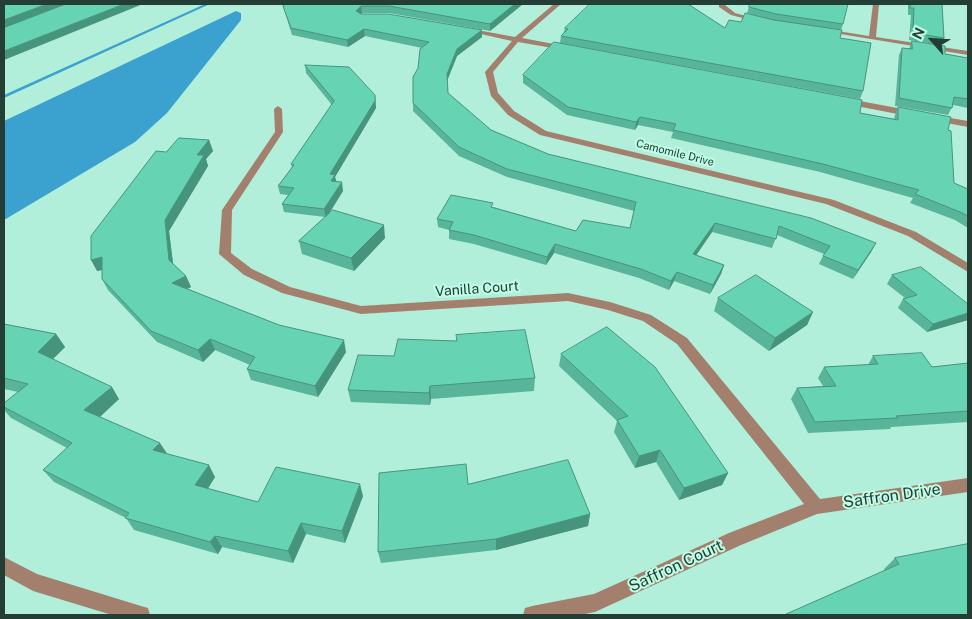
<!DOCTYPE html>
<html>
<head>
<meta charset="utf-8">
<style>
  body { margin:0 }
  #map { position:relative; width:972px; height:619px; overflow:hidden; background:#b2efda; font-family:"Public Sans",sans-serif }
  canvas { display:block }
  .frame { position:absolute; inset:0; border:5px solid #243d35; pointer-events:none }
  .north { position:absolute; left:907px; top:15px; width:50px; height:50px; -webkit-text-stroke:4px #bffde7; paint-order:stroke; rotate:296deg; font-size:14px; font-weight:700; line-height:20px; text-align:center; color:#243d35 }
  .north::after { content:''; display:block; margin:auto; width:18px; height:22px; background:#243d35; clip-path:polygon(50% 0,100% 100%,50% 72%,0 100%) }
</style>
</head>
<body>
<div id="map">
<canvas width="972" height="619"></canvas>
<div class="frame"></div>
<div class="north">N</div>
</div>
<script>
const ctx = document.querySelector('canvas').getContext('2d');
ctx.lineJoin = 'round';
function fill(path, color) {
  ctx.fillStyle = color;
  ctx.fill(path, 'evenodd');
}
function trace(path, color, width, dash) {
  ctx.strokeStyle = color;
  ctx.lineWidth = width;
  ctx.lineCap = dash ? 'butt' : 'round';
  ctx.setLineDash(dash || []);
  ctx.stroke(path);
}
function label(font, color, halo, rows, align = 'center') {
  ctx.font = font + ' "Public Sans",sans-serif';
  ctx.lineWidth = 4;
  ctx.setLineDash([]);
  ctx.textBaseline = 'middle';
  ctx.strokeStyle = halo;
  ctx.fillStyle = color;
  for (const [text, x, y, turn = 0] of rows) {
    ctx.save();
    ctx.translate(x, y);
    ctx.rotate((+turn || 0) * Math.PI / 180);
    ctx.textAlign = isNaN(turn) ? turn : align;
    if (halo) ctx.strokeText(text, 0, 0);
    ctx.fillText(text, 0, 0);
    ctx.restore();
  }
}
const water = new Path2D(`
  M 236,11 L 241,13 L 241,20 L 167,113 L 135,142 L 4,220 L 4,121 Z`);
const stream = new Path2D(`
  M 205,4 L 210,4 L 4,98 L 4,95 Z`);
const minor = new Path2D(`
  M 554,4 L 561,4 L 522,38 L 570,47 L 570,51 L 518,42 L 493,72 L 498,93 L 514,111 L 546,131 L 834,200 L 916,232 L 968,263 L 968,272 L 908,236 L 826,204 L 540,135 L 508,115 L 491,96 L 485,72 L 512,41 L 463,30 L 466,28 L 515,37 Z
  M 719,4 L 725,4 L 725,5 L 735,13 L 761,20 L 758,22 L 731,15 L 719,7 Z
  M 873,4 L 879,4 L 876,37 L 968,51 L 968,55 L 822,31 L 825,29 L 869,36 Z
  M 844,98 L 913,111 L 917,114 L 913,117 L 841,103 L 840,101 Z
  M 278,106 L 282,109 L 283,132 L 232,210 L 231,253 L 252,269 L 290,287 L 361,306 L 568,293 L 610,302 L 651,315 L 687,338 L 820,499 L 968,478 L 968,492 L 817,514 L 741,545 L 595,612 L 579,615 L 523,615 L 525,608 L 532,606 L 594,594 L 729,533 L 804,504 L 677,344 L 643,321 L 608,310 L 568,301 L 361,314 L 282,293 L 244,275 L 219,254 L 222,210 L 275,132 L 274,109 Z
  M 933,115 L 968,121 L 968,127 L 930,120 L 929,118 Z
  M 4,557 L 37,574 L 141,606 L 148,608 L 150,615 L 112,615 L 33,591 L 4,575 Z`);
const wall = new Path2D(`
  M 523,4 L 490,31 L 389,13 L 362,13 L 361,14 L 482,30 L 482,37 L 457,56 L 447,81 L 448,93 L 491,130 L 548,154 L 876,243 L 871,252 L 853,279 L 819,264 L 824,254 L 777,235 L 772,248 L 712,232 L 696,255 L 724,265 L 721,274 L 710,294 L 674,281 L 669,290 L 639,278 L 554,253 L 546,265 L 474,244 L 449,239 L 449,230 L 438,227 L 437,219 L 493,207 L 576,231 L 630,228 L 634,211 L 507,177 L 459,156 L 413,111 L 413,103 L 418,68 L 422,48 L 365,36 L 348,47 L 292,35 L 283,6 Z
  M 908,4 L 942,4 L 944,38 L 941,45 L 909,40 L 911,15 L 908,15 Z
  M 690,6 L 725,28 L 741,22 L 768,19 L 747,13 L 749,7 L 843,24 L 841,30 L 840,38 L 863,91 L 860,99 L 560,43 L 561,36 L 564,32 L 565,28 Z
  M 912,41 L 945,54 L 968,58 L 968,108 L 953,105 L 948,115 L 895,106 L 899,55 L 902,48 L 909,49 Z
  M 305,65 L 375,95 L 376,108 L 335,177 L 336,182 L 343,191 L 329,214 L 385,238 L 354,271 L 302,254 L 299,241 L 325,217 L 284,212 L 282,204 L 288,195 L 280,194 L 278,186 L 292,167 L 291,164 L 332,105 L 306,73 Z
  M 523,75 L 860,113 L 894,119 L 895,115 L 898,107 L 948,130 L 954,183 L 968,189 L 968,228 L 955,220 L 910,203 L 913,198 L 820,172 L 671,138 L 673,132 L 638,125 L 635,130 L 567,115 L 523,83 Z
  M 209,140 L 213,151 L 206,159 L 208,166 L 169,231 L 173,264 L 186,276 L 191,287 L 187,289 L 346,352 L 318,397 L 251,380 L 247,369 L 250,365 L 215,350 L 203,362 L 157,342 L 108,290 L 102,279 L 102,270 L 97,271 L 166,152 Z
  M 892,275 L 968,304 L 968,320 L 927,332 L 898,308 L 903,299 L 905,298 L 887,284 Z
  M 718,298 L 813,312 L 807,325 L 769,351 L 714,311 Z
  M 4,324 L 56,334 L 65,347 L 53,359 L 119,399 L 100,417 L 167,454 L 215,477 L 208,489 L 258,502 L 363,496 L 345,543 L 306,534 L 293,563 L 222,547 L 218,554 L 134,530 L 126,518 L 54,482 L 43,470 L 67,448 L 11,418 L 4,410 L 4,403 L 18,392 L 4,389 Z
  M 561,354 L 728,473 L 722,485 L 679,500 L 656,462 L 635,468 L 614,432 L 617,421 L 559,366 Z
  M 873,356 L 932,367 L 968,363 L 968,422 L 891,427 L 890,429 L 808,433 L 791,399 L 797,388 L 823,386 L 818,378 L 824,367 L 868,365 Z
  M 535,378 L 534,391 L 431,399 L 430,405 L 351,402 L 348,390 Z
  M 468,484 L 590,514 L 588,526 L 496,550 L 381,563 L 378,552 Z
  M 968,544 L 885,571 L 884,569 L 895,558 Z`);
const shadedWall = new Path2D(`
  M 47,4 L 67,4 L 4,28 L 4,20 Z
  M 124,4 L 143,4 L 4,60 L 4,51 Z
  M 515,4 L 523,4 L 490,31 L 490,24 Z
  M 361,6 L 362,13 L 357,18 L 356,11 Z
  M 364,29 L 365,36 L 348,47 L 347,40 Z
  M 482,30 L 482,37 L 457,56 L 447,81 L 447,74 L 457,49 Z
  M 375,95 L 376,108 L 335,177 L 337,183 L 332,189 L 330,174 Z
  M 640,117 L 638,125 L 635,130 L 636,122 Z
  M 209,140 L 213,151 L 206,159 L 208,166 L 169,231 L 174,271 L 169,260 L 165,220 L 197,155 Z
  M 342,182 L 343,191 L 326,218 L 324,209 Z
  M 715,223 L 712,232 L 691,263 L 693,254 Z
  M 384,225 L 385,238 L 354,271 L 351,258 Z
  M 876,243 L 871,252 L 853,279 L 858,270 Z
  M 555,244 L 554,253 L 546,265 L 547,257 Z
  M 102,257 L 108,269 L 97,271 L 91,260 Z
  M 724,265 L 721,274 L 710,294 L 713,285 Z
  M 677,272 L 674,281 L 669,290 L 671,281 Z
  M 186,276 L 191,287 L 177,294 L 172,283 Z
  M 813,312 L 807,325 L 769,351 L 775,338 Z
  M 968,313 L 968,320 L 927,332 L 933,324 Z
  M 56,334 L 65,347 L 47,365 L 38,352 Z
  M 210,339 L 215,350 L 203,362 L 198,350 Z
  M 344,340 L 346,352 L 318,397 L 315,386 Z
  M 430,386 L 431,399 L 430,405 L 429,393 Z
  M 112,387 L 119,399 L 93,423 L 84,410 Z
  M 160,443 L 168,455 L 153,450 Z
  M 660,450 L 656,462 L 635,468 L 639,456 Z
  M 209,465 L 215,477 L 202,497 L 195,485 Z
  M 728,473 L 722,485 L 679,500 L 684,488 Z
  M 360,484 L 363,496 L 345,543 L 342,531 Z
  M 590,514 L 588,526 L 496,550 L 496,539 Z
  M 301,523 L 306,534 L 293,563 L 288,551 Z
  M 215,536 L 222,547 L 218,554 L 210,542 Z`);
const building = new Path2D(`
  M 4,4 L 47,4 L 4,20 Z
  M 66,4 L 124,4 L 4,51 L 4,28 Z
  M 288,4 L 515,4 L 490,24 L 389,6 L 361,6 L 356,11 L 361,14 L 388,14 L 482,30 L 457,49 L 447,74 L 448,93 L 491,130 L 548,154 L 811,218 L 876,243 L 858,270 L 823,256 L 830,246 L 779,226 L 776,239 L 715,223 L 693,254 L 724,265 L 713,285 L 677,272 L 671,281 L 641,269 L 555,244 L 547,257 L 474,235 L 449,230 L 453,222 L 437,219 L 451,195 L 493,203 L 491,207 L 576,231 L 583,220 L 630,228 L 636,202 L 507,169 L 459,147 L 413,103 L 413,77 L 418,68 L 420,49 L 429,42 L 364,29 L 347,40 L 291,28 L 283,6 Z
  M 590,4 L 689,4 L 688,4 L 725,28 L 729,20 L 741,22 L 745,13 L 774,20 L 842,30 L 840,38 L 871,43 L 863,91 L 561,36 L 568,29 L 565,28 Z
  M 750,4 L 848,4 L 843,24 L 776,14 L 749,7 Z
  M 911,4 L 942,4 L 944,38 L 913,33 L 914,8 L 910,8 Z
  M 912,41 L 945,46 L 945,54 L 968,58 L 968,99 L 954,97 L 952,108 L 899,98 L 902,48 L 912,49 Z
  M 554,42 L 862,100 L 860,113 L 898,120 L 898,107 L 951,117 L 948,130 L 951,131 L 954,183 L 968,189 L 968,216 L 960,212 L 915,194 L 919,190 L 823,164 L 673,130 L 676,124 L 640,117 L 636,122 L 568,107 L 523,75 Z
  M 305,65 L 349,67 L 375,95 L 375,101 L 330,174 L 335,175 L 331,181 L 342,182 L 324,209 L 282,204 L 294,188 L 278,186 L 294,165 L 291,164 L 334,101 Z
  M 179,138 L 209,140 L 197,155 L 204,155 L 165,220 L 169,260 L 186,276 L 172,283 L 279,325 L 344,340 L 315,386 L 247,369 L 255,357 L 210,339 L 198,350 L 151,331 L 102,279 L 102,257 L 91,260 L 91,236 L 156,151 L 166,152 Z
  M 333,210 L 384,225 L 351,258 L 299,241 Z
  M 921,267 L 968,304 L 968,313 L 933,324 L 903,299 L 917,295 L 892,275 Z
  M 756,275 L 813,312 L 775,338 L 718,298 Z
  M 4,324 L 56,334 L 38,352 L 112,387 L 84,410 L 160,443 L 153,450 L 209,465 L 195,485 L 258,502 L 276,467 L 360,484 L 342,531 L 301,523 L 288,551 L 215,536 L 210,542 L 125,518 L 129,513 L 43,470 L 72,443 L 4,407 L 4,403 L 28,384 L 4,378 Z
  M 607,327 L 655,367 L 728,473 L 684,488 L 660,450 L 639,456 L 617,420 L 628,416 L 561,354 Z
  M 525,330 L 535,378 L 430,386 L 429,393 L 348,390 L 358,355 L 394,356 L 398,339 L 457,341 L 456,335 Z
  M 922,353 L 932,367 L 968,363 L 968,411 L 896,416 L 898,418 L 815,422 L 797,388 L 836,386 L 824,367 L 878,364 L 873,356 Z
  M 568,460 L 590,514 L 496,539 L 378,552 L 379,473 L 466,464 L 468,484 Z
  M 968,544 L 968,615 L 784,615 L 899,564 L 895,558 Z`);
const farStreetnames = [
  ["Camomile Drive",675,153,14]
];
const streetNames = [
  ["Vanilla Court",477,289,-4]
];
const nearStreetnames = [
  ["Saffron Drive",892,496,-8],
  ["Saffron Court",676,566,-25]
];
fill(water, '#3ba1ce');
fill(stream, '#3ba1ce');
fill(minor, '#a2806d');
fill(wall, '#58b599');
fill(shadedWall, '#47947d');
fill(building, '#66d3b2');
trace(building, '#47947d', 1);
label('11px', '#243d35', '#bffde7', farStreetnames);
label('14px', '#243d35', '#bffde7', streetNames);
label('16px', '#243d35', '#bffde7', nearStreetnames);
</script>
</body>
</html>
